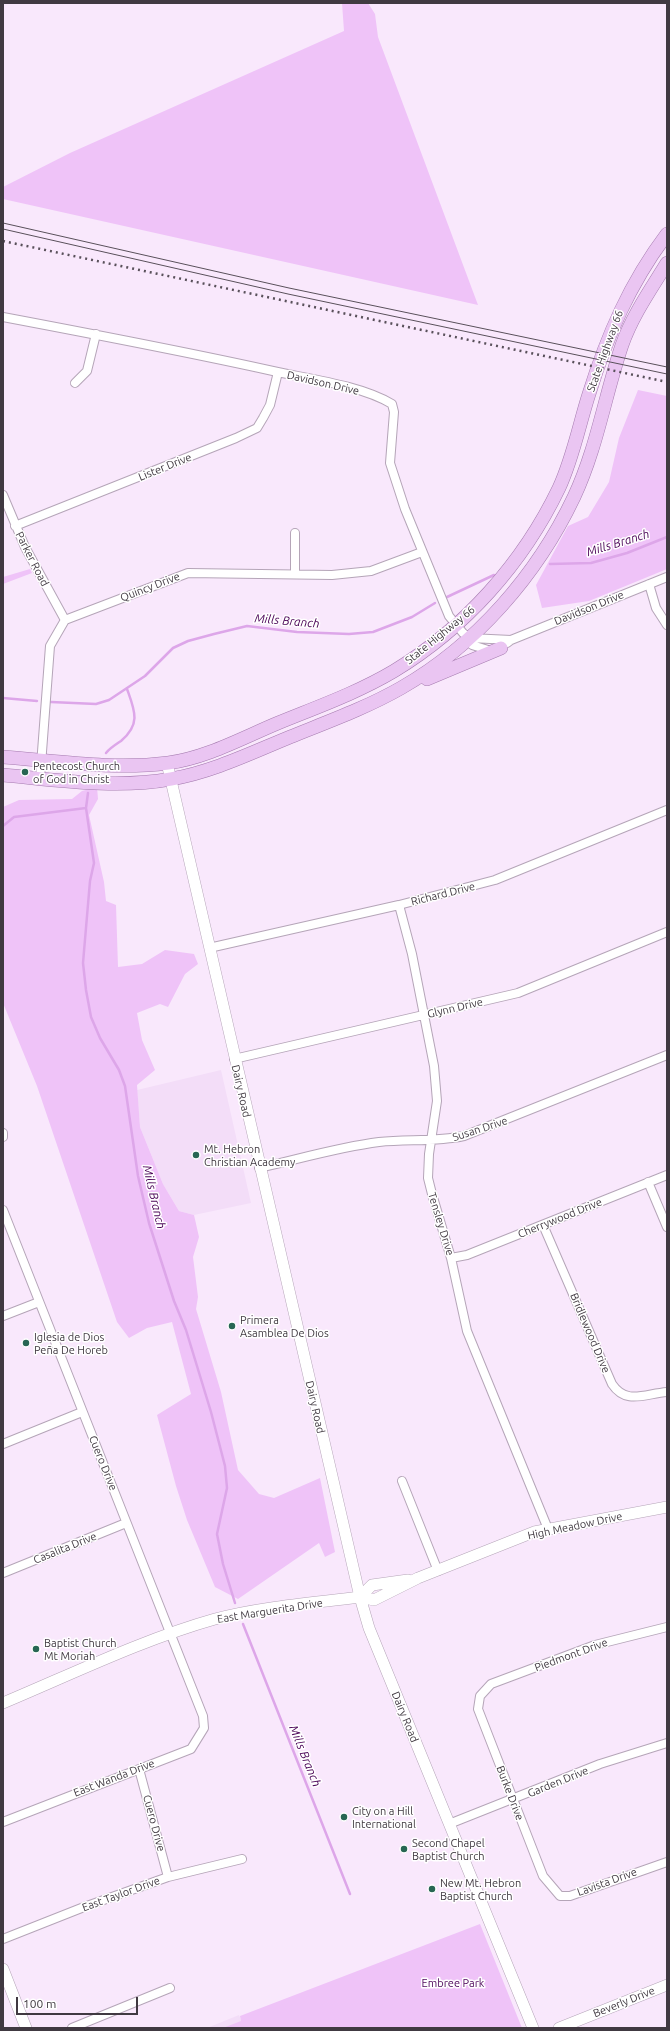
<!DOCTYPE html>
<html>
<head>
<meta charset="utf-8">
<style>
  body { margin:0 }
  #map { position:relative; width:670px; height:2031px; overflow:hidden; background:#f9e8fc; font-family:Ubuntu,sans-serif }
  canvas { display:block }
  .frame { position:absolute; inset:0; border:4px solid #403941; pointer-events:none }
  .scale { position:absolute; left:16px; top:1997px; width:122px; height:18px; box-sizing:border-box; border:2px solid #403941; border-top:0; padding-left:5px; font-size:12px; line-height:14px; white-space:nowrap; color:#403941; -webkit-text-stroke:3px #fff; paint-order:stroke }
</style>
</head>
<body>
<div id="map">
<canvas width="670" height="2031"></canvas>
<div class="frame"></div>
<div class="scale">100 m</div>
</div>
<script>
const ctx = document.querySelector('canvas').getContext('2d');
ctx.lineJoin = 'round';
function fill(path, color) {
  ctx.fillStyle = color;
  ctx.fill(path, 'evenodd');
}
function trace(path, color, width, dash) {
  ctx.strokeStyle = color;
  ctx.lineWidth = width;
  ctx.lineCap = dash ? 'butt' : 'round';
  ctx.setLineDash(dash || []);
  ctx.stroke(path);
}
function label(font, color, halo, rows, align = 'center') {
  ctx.font = font + ' Ubuntu,sans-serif';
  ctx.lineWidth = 3;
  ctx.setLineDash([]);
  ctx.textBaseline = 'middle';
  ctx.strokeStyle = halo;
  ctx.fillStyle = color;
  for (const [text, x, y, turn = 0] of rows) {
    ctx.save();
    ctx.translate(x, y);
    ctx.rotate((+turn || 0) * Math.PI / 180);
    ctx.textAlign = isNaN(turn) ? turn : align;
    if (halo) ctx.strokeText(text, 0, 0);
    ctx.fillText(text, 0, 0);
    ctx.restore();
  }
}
const built = new Path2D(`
  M 221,1070 L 251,1203 L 194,1215 L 179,1211 L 163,1184 L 140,1127 L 137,1090 Z
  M 239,2015 L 244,2028 L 207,2028 Z`);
const green = new Path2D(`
  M 342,3 L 368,3 L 375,14 L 378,37 L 478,305 L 3,199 L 3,187 L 70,153 L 344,31 Z
  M 638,390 L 667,396 L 667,569 L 589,601 L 542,608 L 536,585 L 568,526 L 588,517 L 609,482 L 619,438 Z
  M 30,569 L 32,573 L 3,584 L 3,577 Z
  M 97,787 L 98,799 L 89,815 L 104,882 L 106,901 L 116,905 L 118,967 L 142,964 L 165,950 L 194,954 L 198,964 L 185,974 L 168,1007 L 160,1004 L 137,1013 L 142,1040 L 155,1070 L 137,1085 L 140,1127 L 163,1184 L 179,1211 L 194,1215 L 199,1237 L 193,1257 L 198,1297 L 196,1309 L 221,1392 L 238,1470 L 259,1494 L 274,1498 L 320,1478 L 335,1552 L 325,1557 L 319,1543 L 238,1599 L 215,1587 L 187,1520 L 176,1486 L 157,1415 L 191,1394 L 172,1322 L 147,1328 L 129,1338 L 117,1322 L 37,1086 L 3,1003 L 3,807 L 19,800 L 72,799 L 82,791 Z
  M 480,1924 L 522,2028 L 223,2028 L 241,2021 L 240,2016 Z`);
const stream = new Path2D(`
  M 550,564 L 591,563 L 627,553 L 667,537
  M 447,597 L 494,575
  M 3,698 L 37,701
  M 51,702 L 96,704 L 109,700 L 145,676 L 173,648 L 188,641 L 214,634 L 247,626 L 297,632 L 349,634 L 373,632 L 412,617 L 435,603
  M 106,753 C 110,748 115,745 121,741 C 141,724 135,711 127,689
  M 88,793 L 86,808 L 94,863 L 90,881 L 83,963 L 86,990 L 91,1017 L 100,1038 L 119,1070 L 125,1086 L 138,1176 L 149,1223 L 174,1301 L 186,1330 L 211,1412 L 225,1466 L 227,1488 L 217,1534 L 223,1564 L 235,1603
  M 3,826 L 14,817 L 86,808
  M 243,1624 L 350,1894`);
const minor = new Path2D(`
  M 3,317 C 93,334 183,351 273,371 C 309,379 360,385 392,404 L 394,412 L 390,463 L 405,509 L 449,616 L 463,633 L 470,638 L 511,640
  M 75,383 L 87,371 L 96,334
  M 3,495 L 25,547 L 65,620
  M 15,526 L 236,438 L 257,428 L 263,418 L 270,405 L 278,372
  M 295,574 L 295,533
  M 649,584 L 656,608 L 667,625
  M 470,638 L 472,645 L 488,650 L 492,650
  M 507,643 L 511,640 L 667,577
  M 40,778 L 50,646 L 65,620 L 188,573 L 332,575 L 371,571 L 422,552
  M 399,905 L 412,954 L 434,1066 L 437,1101 L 429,1154 L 428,1178 L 432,1194 L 451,1258 L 467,1331 L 548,1529
  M 209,948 L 399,905 L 495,880 L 667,810
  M 234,1059 L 518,993 L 667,932
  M 3,1133 L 3,1137
  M 259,1168 C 299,1159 339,1147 379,1142 C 408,1139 436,1142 464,1136 L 667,1055
  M 648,1182 L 667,1227
  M 3,1210 L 203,1716 L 204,1728 L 191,1749 L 3,1822
  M 543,1225 L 612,1384 C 626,1405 644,1394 667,1392
  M 451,1258 L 467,1255 L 667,1175
  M 3,1316 L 39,1302
  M 3,1444 L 82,1412
  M 402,1481 L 438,1571
  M 3,1573 L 126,1523
  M 667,1627 L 595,1645 L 491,1684 L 480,1696 L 478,1709 L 543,1876 L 560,1896 L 570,1896 L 667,1862
  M 139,1769 L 168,1877
  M 449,1824 L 600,1764 L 667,1743
  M 3,1939 L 84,1907 L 168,1877 L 242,1859
  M 72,2028 L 170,1988`);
const tertiary = new Path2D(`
  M 167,763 L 360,1597 L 369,1628 L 533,2028
  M 360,1597 L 372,1585 L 408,1580
  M 3,1703 C 72,1674 144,1639 215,1619 C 260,1607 313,1603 360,1597 L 374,1600 L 418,1578 L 534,1532 L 667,1507
  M 3,1969 L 26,2028
  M 559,2028 L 667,1985`);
const primary = new Path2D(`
  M 427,679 L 501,648
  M 3,757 C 57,761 113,770 168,763 C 206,758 242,738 278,723 C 317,707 357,693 394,671 C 465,628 523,563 559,488 C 573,458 579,425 589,394 C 607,336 630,283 667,234
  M 3,775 C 58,780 116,789 171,779 C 212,772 251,753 290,737 C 327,722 366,708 401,688 C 476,645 537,575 574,497 C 597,448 605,395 622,345 C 632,316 651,289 667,263`);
const tram = new Path2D(`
  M 3,223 L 289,288 L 667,367
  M 3,229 L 288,294 L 667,374`);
const rail = new Path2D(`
  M 3,241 L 667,382`);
const markers = [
  [25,772,4,"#276653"],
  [196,1155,4,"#276653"],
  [232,1326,4,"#276653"],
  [26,1343,4,"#276653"],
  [36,1649,4,"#276653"],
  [344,1817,4,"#276653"],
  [404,1849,4,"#276653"],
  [432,1889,4,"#276653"]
];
const streetNames = [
  ["State Highway 66",605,351,-70],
  ["Davidson Drive",323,383,13],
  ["Lister Drive",165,467,-22],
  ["Parker Road",32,559,63],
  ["Quincy Drive",150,587,-21],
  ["Davidson Drive",589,608,-22],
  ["State Highway 66",440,635,-39],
  ["Richard Drive",443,894,-14],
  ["Glynn Drive",455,1008,-13],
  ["Dairy Road",241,1091,77],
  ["Susan Drive",480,1129,-18],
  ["Cherrywood Drive",560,1218,-22],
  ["Tensley Drive",441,1224,73],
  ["Bridlewood Drive",590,1333,67],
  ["Dairy Road",315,1407,77],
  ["Cuero Drive",103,1463,68],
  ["High Meadow Drive",575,1526,-12],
  ["Casalita Drive",65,1548,-22],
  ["East Marguerita Drive",270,1611,-9],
  ["Piedmont Drive",571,1655,-20],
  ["Dairy Road",405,1717,68],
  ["East Wanda Drive",114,1778,-21],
  ["Garden Drive",558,1782,-22],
  ["Burke Drive",510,1793,69],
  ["Cuero Drive",154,1823,75],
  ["Lavista Drive",607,1882,-20],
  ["East Taylor Drive",121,1894,-20],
  ["Beverly Drive",624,2002,-22]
];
const poiNames = [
  ["Pentecost Church",33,766],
  ["of God in Christ",33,779],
  ["Mt. Hebron",204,1149],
  ["Christian Academy",204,1162],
  ["Primera",240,1320],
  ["Asamblea De Dios",240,1333],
  ["Iglesia de Dios",34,1337],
  ["Peña De Horeb",34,1350],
  ["Baptist Church",44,1643],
  ["Mt Moriah",44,1656],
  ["City on a Hill",352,1811],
  ["International",352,1824],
  ["Second Chapel",412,1843],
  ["Baptist Church",412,1856],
  ["New Mt. Hebron",440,1883],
  ["Baptist Church",440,1896]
];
const parkNames = [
  ["Embree Park",453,1983]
];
const waterNames = [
  ["Mills Branch",618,543,-17],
  ["Mills Branch",287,621,5],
  ["Mills Branch",154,1197,77],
  ["Mills Branch",305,1756,68]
];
fill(built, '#f3ddf8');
fill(green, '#efc3f8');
trace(stream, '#dda6e9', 2.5);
trace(minor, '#b5a5b8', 10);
trace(tertiary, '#b5a5b8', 12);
trace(primary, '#a57baf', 14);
trace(minor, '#fff', 8);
trace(tertiary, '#fff', 11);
trace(primary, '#eac5f2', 13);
trace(tram, '#59505a', 1);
trace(rail, '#59505a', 2.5, [2, 4]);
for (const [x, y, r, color] of markers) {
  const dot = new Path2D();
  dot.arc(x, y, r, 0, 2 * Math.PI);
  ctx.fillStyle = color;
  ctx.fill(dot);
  trace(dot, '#fff', 1.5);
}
label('11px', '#403941', '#fff', streetNames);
label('11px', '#403941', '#fff', poiNames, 'left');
label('11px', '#4c055a', '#fff', parkNames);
label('italic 12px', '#480055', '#fff', waterNames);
</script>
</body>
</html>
